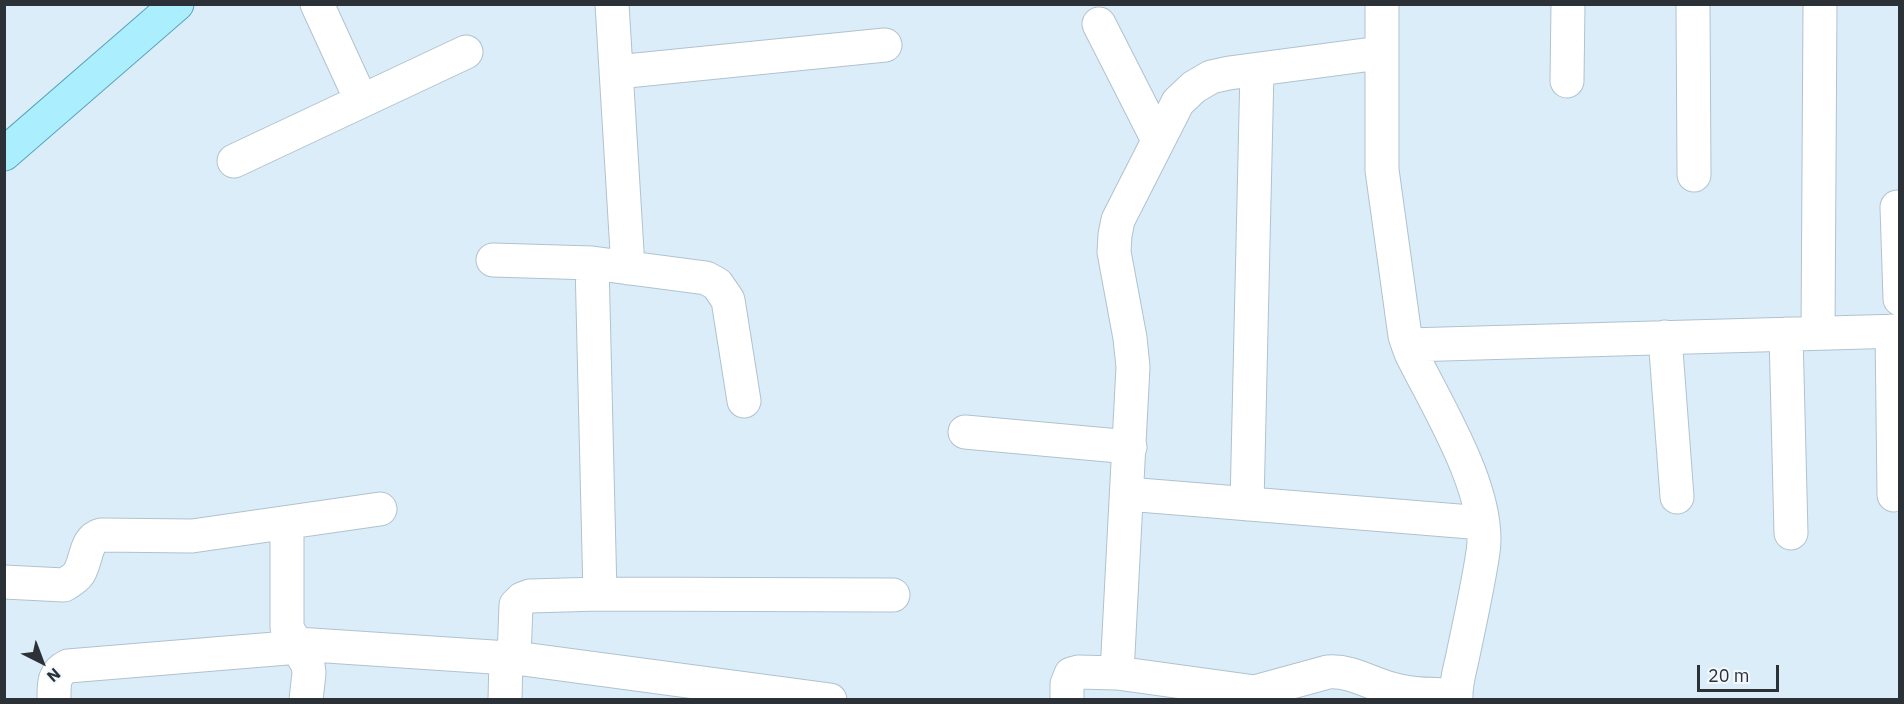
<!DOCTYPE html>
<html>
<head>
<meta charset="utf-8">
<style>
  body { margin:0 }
  #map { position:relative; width:1904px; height:704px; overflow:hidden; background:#dcedfa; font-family:"IBM Plex Sans",sans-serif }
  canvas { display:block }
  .frame { position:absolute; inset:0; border:6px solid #2b3136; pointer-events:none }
  .north { position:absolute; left:12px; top:632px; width:60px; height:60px; -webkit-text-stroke:4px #f2f9fe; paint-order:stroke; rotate:138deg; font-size:16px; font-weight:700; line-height:24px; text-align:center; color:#2b3136 }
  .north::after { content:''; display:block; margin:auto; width:21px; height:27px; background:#2b3136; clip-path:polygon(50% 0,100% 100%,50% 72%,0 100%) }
  .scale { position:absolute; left:1697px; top:665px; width:82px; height:27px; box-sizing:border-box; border:3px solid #2b3136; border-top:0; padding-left:8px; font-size:18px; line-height:21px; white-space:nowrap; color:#2b3136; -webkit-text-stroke:4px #f2f9fe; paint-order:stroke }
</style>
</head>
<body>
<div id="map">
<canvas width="1904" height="704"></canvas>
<div class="frame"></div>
<div class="north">N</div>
<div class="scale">20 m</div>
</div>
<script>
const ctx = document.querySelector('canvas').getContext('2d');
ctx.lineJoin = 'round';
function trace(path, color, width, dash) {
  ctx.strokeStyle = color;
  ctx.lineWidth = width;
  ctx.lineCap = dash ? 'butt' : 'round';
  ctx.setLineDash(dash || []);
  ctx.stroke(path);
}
const minor = new Path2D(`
  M 317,4 L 361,100
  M 612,4 L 628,268
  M 1382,4 L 1382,170 L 1405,336 L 1411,353 C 1437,406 1492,493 1483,552 C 1478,586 1470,621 1463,655 C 1460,670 1455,684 1456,700
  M 1693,4 L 1694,175
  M 1099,24 L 1158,140
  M 617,72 L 885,45
  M 1567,81 L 1568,4
  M 234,161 L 466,52
  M 1897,207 L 1900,299
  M 493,260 L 592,263 L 706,278 L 717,284 L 728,300 L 744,401
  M 592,263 L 600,594
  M 1892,331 L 1894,495
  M 1818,333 L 1820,6
  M 1786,334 L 1791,533
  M 1665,337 L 1677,497
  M 1408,345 L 1900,331
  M 965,432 L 1130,447
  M 1127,494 L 1483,523
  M 1247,504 L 1257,70
  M 287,523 L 287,628 L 308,665 L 309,673 L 306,700
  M 4,582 L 64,585 C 69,582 76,578 79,573 C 87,560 85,539 101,535 L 192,536 L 380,509
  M 297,644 L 523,659 L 830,700
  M 514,658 L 516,605 L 522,599 L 530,596 L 600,594 L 893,595
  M 1117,673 L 1133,367 L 1130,338 L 1114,252 L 1115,235 L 1118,220 L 1178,102 L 1194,87 L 1211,77 L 1229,73 L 1380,53
  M 54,700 C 54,684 53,673 68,666 L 299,647
  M 505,700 L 506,658
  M 1067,700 L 1067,684 L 1071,674 L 1078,672 L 1117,673 L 1255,692 L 1328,672 C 1355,670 1374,687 1400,691 C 1418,695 1437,694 1456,696`);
const major = new Path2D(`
  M 4,154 L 177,4`);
trace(minor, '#b1c2ce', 35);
trace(major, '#5aa4b8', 35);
trace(minor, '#fff', 33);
trace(major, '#abeefe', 33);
</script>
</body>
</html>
